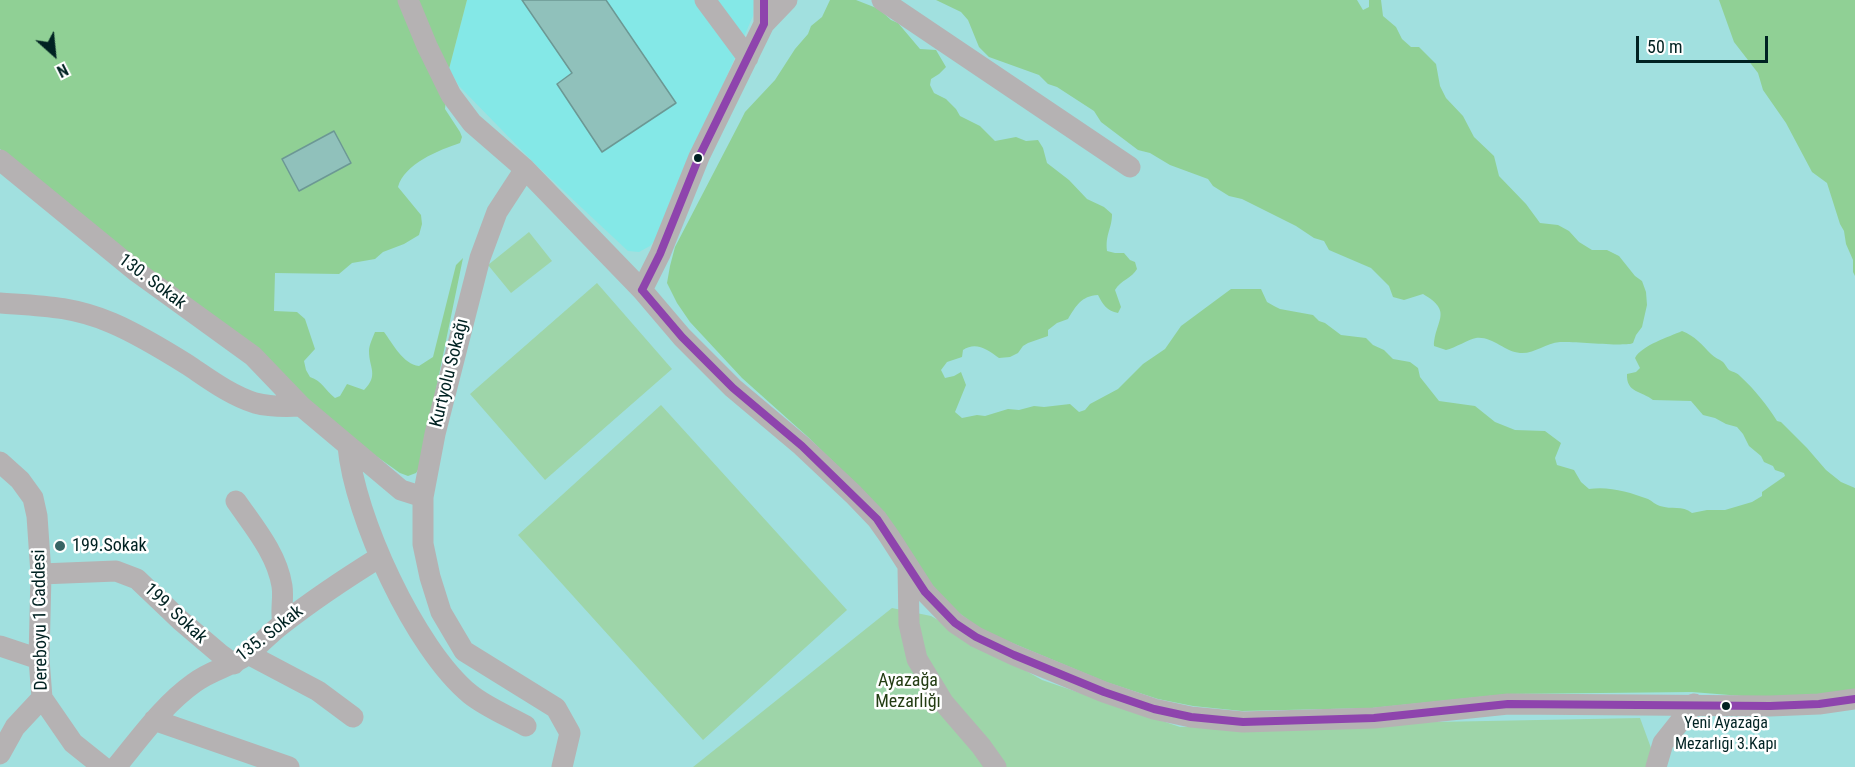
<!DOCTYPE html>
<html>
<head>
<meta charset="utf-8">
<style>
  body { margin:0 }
  #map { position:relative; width:1855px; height:767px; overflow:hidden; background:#a1e0df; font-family:"Roboto Condensed",sans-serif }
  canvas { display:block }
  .north { position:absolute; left:24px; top:24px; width:60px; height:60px; -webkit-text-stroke:4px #fff; paint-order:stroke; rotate:153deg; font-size:16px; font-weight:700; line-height:24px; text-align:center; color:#022 }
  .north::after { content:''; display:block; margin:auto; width:21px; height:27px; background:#022; clip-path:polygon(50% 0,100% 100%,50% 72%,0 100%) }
  .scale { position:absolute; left:1636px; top:36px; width:132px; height:27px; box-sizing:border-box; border:3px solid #022; border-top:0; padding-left:8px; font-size:18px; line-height:21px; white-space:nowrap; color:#022; -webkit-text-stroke:4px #fff; paint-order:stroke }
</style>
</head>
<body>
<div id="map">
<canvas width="1855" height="767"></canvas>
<div class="north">N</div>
<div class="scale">50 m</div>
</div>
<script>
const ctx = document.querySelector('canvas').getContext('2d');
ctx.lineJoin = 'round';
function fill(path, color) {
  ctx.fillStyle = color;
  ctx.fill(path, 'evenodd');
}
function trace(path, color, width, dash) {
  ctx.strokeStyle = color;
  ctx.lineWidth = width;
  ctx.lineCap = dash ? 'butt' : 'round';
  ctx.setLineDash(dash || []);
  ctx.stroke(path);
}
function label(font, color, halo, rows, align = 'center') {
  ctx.font = font + ' "Roboto Condensed",sans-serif';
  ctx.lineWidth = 5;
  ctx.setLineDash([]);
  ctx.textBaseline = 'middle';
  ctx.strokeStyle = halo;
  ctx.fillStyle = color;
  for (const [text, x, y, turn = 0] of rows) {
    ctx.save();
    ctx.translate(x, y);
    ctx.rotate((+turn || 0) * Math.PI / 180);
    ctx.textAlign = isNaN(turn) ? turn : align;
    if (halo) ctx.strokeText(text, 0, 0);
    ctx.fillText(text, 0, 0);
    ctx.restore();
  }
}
const built = new Path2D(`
  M 467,0 L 754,0 L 753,16 L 656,239 L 650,246 L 639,252 L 628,251 L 537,166 L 459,86 L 449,69 Z`);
const green = new Path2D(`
  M 529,232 L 552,261 L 511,293 L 488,265 Z
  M 597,283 L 672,369 L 545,480 L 470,394 Z
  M 661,405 L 847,610 L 703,740 L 518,535 Z
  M 892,608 L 931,616 L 1042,680 L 1180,727 L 1640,718 L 1658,767 L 693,767 Z`);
const forest = new Path2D(`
  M 0,0 L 467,0 L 449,69 L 445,109 L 460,132 L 462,137 L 460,143 C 439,150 404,164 398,187 L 421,215 L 422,224 L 419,235 L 404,244 L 383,252 L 375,259 L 352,263 L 339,274 L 275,273 L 274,311 L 297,312 L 305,319 L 315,349 L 304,361 L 306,370 L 310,377 C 322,381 325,390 335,398 L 340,396 L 347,384 L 364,390 C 379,375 369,368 369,351 C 369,345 373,337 375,332 L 384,332 C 393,344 403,364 419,366 L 433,357 L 456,265 L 463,258 L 420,467 L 416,473 L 408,476 L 400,473 L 352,439 L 198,309 L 82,217 L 0,149 Z
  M 830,0 L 856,0 L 879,9 L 891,20 L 898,23 L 920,49 L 936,50 L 946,67 L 939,74 L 931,79 L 930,85 L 934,93 L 946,99 L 956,109 L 960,116 L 980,126 L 995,141 L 1016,137 L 1026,141 L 1038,140 L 1043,148 L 1047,163 L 1069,180 L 1087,199 L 1104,207 L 1112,214 C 1112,229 1105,234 1107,251 L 1115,253 L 1124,253 L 1130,260 L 1135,262 L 1137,269 C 1132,278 1121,280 1115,290 L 1121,307 L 1118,313 C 1107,311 1103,305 1098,295 C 1081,296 1076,306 1068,319 L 1057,323 L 1048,330 L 1048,336 L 1028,343 L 1023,346 L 1018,353 L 1010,357 L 999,358 C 988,350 976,341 963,350 L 962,357 L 947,362 L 941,370 L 945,378 L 954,376 L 961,372 L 966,385 L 955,412 L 962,418 L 977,415 L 985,416 L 1008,409 L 1019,410 L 1034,406 L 1044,407 L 1070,404 L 1079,412 L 1085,410 L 1090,404 L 1118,389 L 1143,364 L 1165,349 L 1181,326 L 1231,289 L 1261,289 L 1267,302 L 1274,306 L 1280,309 L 1313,315 L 1319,321 L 1325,323 L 1341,335 L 1366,338 L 1373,345 L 1384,350 L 1393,359 L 1410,362 L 1418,368 L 1420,377 L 1439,401 L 1475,406 L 1495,422 L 1515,430 L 1545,431 L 1561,443 L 1555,458 L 1557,465 L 1574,470 L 1581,482 L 1589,489 C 1609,486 1629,492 1648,499 C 1652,501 1656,505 1660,506 C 1672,510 1682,505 1692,513 L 1707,510 L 1725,510 L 1752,502 L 1762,496 L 1762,492 L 1785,476 L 1784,473 L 1775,470 L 1773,466 L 1764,462 L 1761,456 L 1749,446 L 1743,434 L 1737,427 L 1726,424 L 1715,418 L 1703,415 L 1691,401 L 1653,400 C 1642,391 1626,393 1627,374 L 1636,372 L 1640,368 L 1635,358 C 1642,345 1669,337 1682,331 C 1695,336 1702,345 1711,354 C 1715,358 1719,359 1723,362 C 1725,364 1727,368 1729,370 C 1733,372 1738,373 1741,377 C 1755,390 1767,405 1777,421 L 1781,422 L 1807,448 L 1826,470 L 1841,482 L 1855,488 L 1855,690 L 1817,696 L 1767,698 L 1692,692 L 1508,694 L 1372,708 L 1242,711 L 1193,706 L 1158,699 L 1106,682 L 981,630 L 945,602 L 858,486 L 808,437 L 742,378 L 690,322 L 677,303 L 667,283 L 670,266 L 675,247 L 740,122 L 745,112 L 775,80 L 795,49 L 808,34 L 811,26 L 822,17 Z
  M 936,0 L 1357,0 L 1363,10 L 1369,7 L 1369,0 L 1381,0 L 1383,16 L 1396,27 L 1402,39 L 1411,47 L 1419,47 L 1436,64 L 1440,86 L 1446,98 L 1463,116 L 1474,137 L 1494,156 L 1499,176 L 1526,204 L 1540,223 L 1558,225 L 1569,231 L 1579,242 L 1592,250 L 1607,250 L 1619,256 L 1635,276 L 1642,281 L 1646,292 L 1647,305 L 1642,327 L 1636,335 L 1633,343 C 1626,347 1574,341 1560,342 C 1545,343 1535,354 1520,353 C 1505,352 1492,336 1476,338 C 1469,339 1455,348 1446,350 L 1434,346 C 1435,320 1454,312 1423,294 L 1404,300 L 1393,297 L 1389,286 L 1371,268 L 1329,250 L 1324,241 L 1314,238 L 1296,226 L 1242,199 L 1229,196 L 1213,186 L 1208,179 L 1170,165 L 1150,153 L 1138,150 L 1101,122 L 1094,111 L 1057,87 L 1048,84 L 1039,75 L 989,57 L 979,47 L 968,20 L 961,12 Z
  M 1719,0 L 1855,0 L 1855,276 L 1853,272 L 1853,260 L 1846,244 L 1844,231 L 1840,224 L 1827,183 L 1812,172 L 1786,123 L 1763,90 L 1758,73 L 1734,42 Z`);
const building = new Path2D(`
  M 522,0 L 606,0 L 676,103 L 602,152 L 557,84 L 572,73 Z
  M 334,131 L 351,163 L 299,191 L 282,159 Z`);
const minor = new Path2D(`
  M 408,0 L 427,46 L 451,95 L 472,123 L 525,169 L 642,290 L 682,337 L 733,388 L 802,446 L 853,494 L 877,519 L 889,536 L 925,592 L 955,623 L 976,637 L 1014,655 L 1104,692 L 1154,709 L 1191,717 L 1243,722 L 1374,718 L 1508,704 L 1770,706 L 1819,704 L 1855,699
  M 705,0 L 748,58
  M 882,0 L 1130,167
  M 764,24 L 787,0
  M 0,160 L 137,272 L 253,356 L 301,406 L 401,490 L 423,497 L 435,434 L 480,258 L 497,212 L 525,169
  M 642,290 L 660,254 L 699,157 L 764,24 L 764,0
  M 0,303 C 42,306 72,306 112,323 C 138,334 164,350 188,365 C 209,379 230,395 255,403 C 270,407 285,407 301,406
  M 348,446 C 354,516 415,649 470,694 C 486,707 508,716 526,726
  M 0,462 L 20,480 L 33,498 L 37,516 L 41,574 L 39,659 L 42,698 L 73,743 L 103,767
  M 423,497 L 423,544 L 430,577 L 441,612 L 464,651 L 556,708 L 570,733 L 562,767
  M 236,501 C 254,527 277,554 282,586 C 284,599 280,611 283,623
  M 908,567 L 909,624 L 917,659 L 943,702 L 981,746 L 996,767
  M 41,574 L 116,571 L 137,579 L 180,620 L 220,654 L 234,664
  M 0,646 L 39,659
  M 248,654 L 318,691 L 353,717
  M 154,720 L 289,767
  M 0,754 L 15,727 L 42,698
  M 116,767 C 140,738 163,705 194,683 C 211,670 230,667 247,655 C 259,646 269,634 281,625 C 313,600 346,578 380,557
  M 1656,767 L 1663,743 L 1694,704`);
const bus1 = new Path2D(`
  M 642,290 L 682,337 L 733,388 L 802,446 L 877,519 L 925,592 L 955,623 L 976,637 L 1014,655 L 1104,692 L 1154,709 L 1191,717 L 1243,722 L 1374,718 L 1508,704 L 1770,706 L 1819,704 L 1855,699
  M 642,290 L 660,254 L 699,157 L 764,24 L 764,0`);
const markers = [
  [698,158,5,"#022"],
  [60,546,6,"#386464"],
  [1726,706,5,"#022"]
];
const busNames = [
  ["Yeni Ayazağa",1726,724],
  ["Mezarlığı 3.Kapı",1726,745]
];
const streetNames = [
  ["130. Sokak",152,282,37],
  ["Kurtyolu Sokağı",450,373,-76],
  ["199. Sokak",175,614,43],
  ["Dereboyu 1 Caddesi",41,620,-91],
  ["135. Sokak",270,634,-38]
];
const poiNames = [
  ["199.Sokak",72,546]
];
const parkNames = [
  ["Ayazağa",908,681],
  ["Mezarlığı",908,702]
];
fill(built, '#84e8e7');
fill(green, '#9ed5a9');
fill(forest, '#90d095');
fill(building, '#90c1bb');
trace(building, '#6c9894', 1.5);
trace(minor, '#b5b2b3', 21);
trace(bus1, '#8e44ad', 8);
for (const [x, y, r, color] of markers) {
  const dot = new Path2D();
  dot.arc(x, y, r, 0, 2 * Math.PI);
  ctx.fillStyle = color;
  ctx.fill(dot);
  trace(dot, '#fff', 2);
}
label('16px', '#022', '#fff', busNames);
label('18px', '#022', '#fff', streetNames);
label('18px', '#022', '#fff', poiNames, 'left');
label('18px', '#243d13', '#fff', parkNames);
</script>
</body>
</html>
